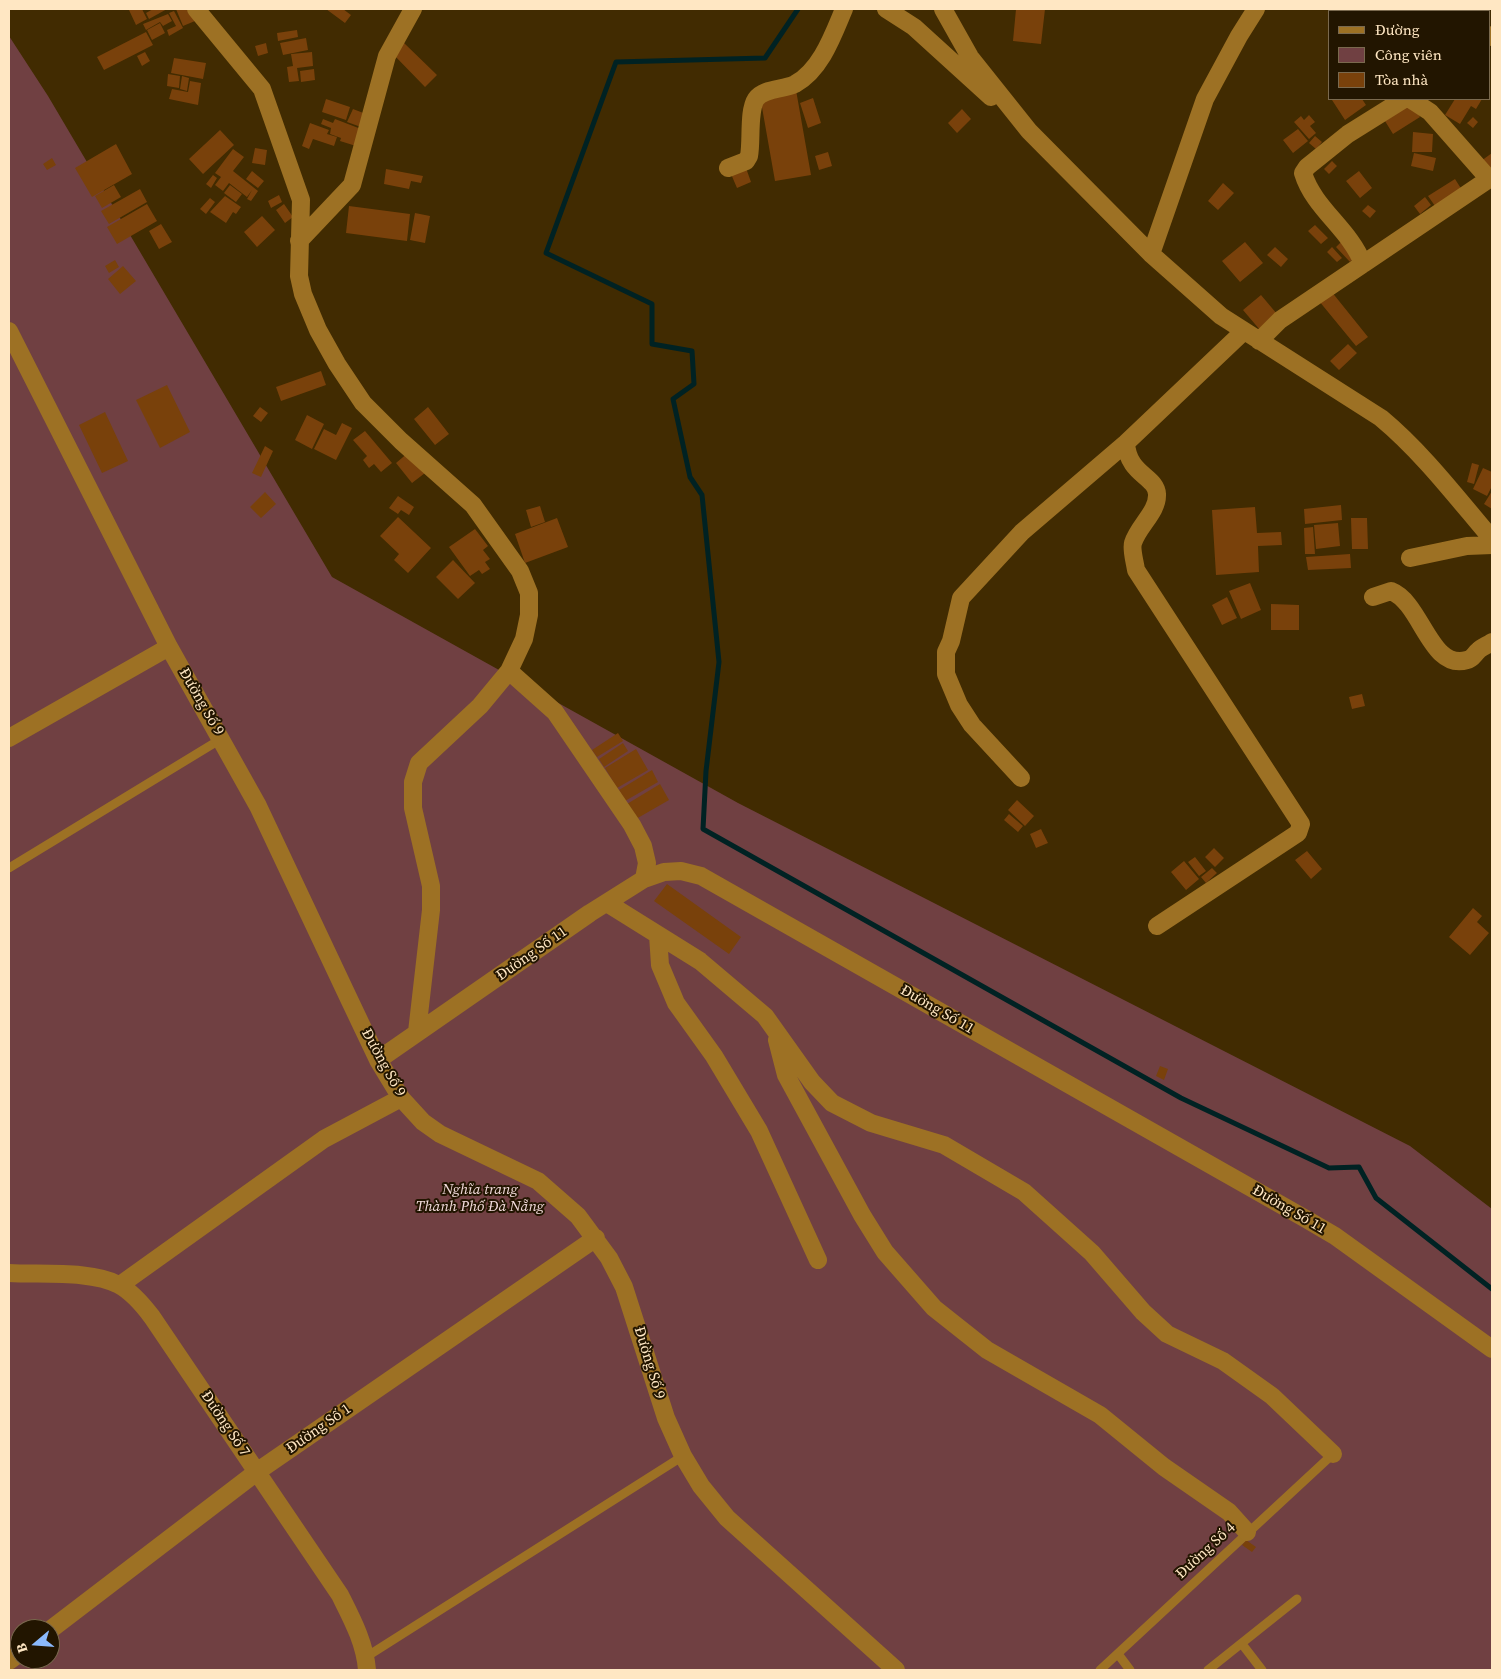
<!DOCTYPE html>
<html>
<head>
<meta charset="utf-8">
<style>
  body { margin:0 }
  #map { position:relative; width:1501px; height:1679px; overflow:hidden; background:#412b01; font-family:"Source Serif 4",serif }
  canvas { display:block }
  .frame { position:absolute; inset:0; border:10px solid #ffe7c3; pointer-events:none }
  .legend { position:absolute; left:1328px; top:10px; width:162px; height:90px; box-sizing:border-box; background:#221500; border:1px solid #7a694e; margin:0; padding:6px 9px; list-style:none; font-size:15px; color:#ffe7c3 }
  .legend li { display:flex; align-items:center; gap:10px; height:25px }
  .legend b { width:25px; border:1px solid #7a694e }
  .north { position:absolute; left:10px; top:1619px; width:50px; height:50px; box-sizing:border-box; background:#221500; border:1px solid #7a694e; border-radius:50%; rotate:252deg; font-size:14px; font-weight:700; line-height:20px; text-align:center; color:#ffe7c3 }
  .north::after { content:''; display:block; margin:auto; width:18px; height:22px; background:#8bb9fc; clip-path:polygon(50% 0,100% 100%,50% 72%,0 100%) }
</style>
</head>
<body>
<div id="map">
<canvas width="1501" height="1679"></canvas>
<div class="frame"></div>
<ul class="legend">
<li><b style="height:6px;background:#9d7124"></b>Đường</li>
<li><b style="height:14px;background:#704042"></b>Công viên</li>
<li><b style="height:14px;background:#79410b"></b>Tòa nhà</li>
</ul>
<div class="north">B</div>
</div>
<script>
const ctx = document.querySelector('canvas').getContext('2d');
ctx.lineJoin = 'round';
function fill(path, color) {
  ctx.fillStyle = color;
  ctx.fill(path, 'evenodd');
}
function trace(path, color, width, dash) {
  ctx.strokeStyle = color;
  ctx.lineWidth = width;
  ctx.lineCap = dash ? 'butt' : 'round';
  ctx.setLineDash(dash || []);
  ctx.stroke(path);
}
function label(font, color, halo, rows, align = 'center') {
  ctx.font = font + ' "Source Serif 4",serif';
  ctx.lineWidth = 4;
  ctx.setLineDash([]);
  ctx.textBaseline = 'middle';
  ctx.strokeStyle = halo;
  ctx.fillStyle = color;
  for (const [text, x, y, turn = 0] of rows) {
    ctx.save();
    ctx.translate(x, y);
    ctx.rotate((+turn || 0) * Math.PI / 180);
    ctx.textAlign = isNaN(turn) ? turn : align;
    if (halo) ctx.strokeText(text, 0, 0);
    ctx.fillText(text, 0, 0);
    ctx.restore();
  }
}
const green = new Path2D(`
  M 9,36 L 48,96 L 332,577 L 738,803 L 1410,1146 L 1492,1209 L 1492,1670 L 9,1670 ZM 20,1629 L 50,1629 L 50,1659 L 20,1659 Z`);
const stream = new Path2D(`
  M 798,9 L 765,58 L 616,62 L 546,253 L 652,304 L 652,344 L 692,351 L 694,384 L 673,399 L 690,477 L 702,495 L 719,662 L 706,771 L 703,829 L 1181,1098 L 1329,1168 L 1359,1167 L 1376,1198 L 1492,1289`);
const building = new Path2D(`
  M 131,9 L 142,9 L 147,19 L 136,25 L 129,10 Z
  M 153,9 L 167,9 L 149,19 L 146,13 Z
  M 176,9 L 190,9 L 195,21 L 183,26 Z
  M 326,9 L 343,9 L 351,15 L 345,23 Z
  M 1016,9 L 1045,9 L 1041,44 L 1013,41 Z
  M 174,11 L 183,28 L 169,36 L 167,30 L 176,26 L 169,13 Z
  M 168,14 L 172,21 L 163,26 L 160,22 L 146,30 L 143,24 Z
  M 160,23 L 165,33 L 152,40 L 147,30 Z
  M 297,30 L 298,37 L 278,41 L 277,33 Z
  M 146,32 L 153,45 L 104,70 L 97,57 Z
  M 306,38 L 308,50 L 283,55 L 280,43 Z
  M 403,42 L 437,75 L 425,87 L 392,53 Z
  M 266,43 L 268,53 L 258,56 L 255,46 Z
  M 145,52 L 150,61 L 142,66 L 137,56 Z
  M 312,52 L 313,66 L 297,68 L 299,81 L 289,82 L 287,67 L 293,66 L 291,54 Z
  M 174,58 L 206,63 L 203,79 L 171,73 Z
  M 314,69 L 315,80 L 301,82 L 300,71 Z
  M 168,74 L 180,76 L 179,88 L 167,86 Z
  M 182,76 L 189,78 L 187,91 L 180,89 Z
  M 190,81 L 201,83 L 198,105 L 169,99 L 172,89 L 188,92 Z
  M 796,90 L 811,175 L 775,181 L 760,96 Z
  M 813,98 L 821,123 L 808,128 L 800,103 Z
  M 326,99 L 350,107 L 346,120 L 322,112 Z
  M 1362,99 L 1366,105 L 1345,120 L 1332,100 Z
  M 1455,99 L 1482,99 L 1476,109 L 1471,106 L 1460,124 L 1445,115 Z
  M 1412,103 L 1420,117 L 1393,134 L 1385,121 Z
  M 353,109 L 366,114 L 361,127 L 347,122 Z
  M 962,109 L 971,119 L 957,133 L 948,123 Z
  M 1309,115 L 1315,122 L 1310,126 L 1316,133 L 1309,139 L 1294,122 L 1301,116 L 1304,120 Z
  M 1473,117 L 1478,122 L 1473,128 L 1467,123 Z
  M 323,119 L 333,123 L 335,119 L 361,129 L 356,146 L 340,141 L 341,138 L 330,134 L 331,128 L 321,124 Z
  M 310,123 L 329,130 L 327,134 L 337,137 L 334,146 L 313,139 L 309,149 L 302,146 Z
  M 1298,129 L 1308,141 L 1293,153 L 1283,140 Z
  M 220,130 L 234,145 L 203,174 L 189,159 Z
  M 1413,132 L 1433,134 L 1432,152 L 1412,152 Z
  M 1315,136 L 1322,142 L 1316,149 L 1309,143 Z
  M 116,144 L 132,174 L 92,197 L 75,168 Z
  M 255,148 L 267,150 L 265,165 L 252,163 Z
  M 233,149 L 244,157 L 233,171 L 258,191 L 251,201 L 247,199 L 252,190 L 247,197 L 229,183 L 223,191 L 215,185 L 221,177 L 215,173 Z
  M 828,152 L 832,166 L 819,170 L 815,156 Z
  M 1414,153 L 1436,158 L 1433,171 L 1411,166 Z
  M 1492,153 L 1492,171 L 1481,161 Z
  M 52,158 L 56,165 L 47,170 L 43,164 Z
  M 1332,161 L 1337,166 L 1329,174 L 1324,169 Z
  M 746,168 L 751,182 L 737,188 L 731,174 Z
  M 386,169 L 423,176 L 421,183 L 411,181 L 409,189 L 384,184 Z
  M 252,171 L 264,181 L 258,188 L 246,179 Z
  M 1359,171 L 1372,188 L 1360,198 L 1346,181 Z
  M 213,175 L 217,178 L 211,188 L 206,184 Z
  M 1455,179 L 1462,190 L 1435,206 L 1428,196 Z
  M 1223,183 L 1234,193 L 1218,210 L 1208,201 Z
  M 114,185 L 121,197 L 102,208 L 95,196 Z
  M 230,185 L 242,194 L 236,202 L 224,193 Z
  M 140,189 L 147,202 L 109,224 L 101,211 Z
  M 279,195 L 282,202 L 271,208 L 268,201 Z
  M 225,196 L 241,207 L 236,214 L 233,212 L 226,223 L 210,212 Z
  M 1425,197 L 1431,205 L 1420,214 L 1414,206 Z
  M 210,198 L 215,202 L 206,214 L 200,209 Z
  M 147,204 L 157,221 L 117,244 L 107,227 Z
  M 284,204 L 293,217 L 285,223 L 276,210 Z
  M 1368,205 L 1376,211 L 1370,218 L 1362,211 Z
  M 349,206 L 410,214 L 407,241 L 346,233 Z
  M 415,213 L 430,216 L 425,243 L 410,240 Z
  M 262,216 L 275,230 L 257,247 L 244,232 Z
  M 161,224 L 172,242 L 159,249 L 149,231 Z
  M 1315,225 L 1328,238 L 1321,244 L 1308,231 Z
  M 1343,240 L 1357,255 L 1350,262 L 1336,247 Z
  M 1245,242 L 1263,263 L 1240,282 L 1222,261 Z
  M 1275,247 L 1288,259 L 1281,267 L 1267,255 Z
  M 1332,247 L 1342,258 L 1337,262 L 1327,252 Z
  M 115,260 L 119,267 L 109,273 L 105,266 Z
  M 123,266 L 136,281 L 120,294 L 108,279 Z
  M 1331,291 L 1368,337 L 1356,346 L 1319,301 Z
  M 1261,295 L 1277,314 L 1260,330 L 1243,310 Z
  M 1348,344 L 1357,353 L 1339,370 L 1330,361 Z
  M 321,371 L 326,385 L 281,401 L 276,387 Z
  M 167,385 L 190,432 L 160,448 L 136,400 Z
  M 260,407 L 268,413 L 261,422 L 253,416 Z
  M 428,407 L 449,434 L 435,445 L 414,419 Z
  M 105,412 L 128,461 L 102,473 L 79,425 Z
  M 307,415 L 324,424 L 312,449 L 295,440 Z
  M 342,423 L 352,428 L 336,460 L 314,449 L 324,429 L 336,435 Z
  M 365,431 L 392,463 L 381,472 L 374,464 L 369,468 L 363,460 L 367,456 L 353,440 Z
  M 265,446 L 273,451 L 261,477 L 252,473 Z
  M 409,452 L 425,473 L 412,483 L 396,463 Z
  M 1472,463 L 1479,465 L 1474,484 L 1467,482 Z
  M 1483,468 L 1492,472 L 1492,486 L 1487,496 L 1473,489 Z
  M 1492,491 L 1492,509 L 1484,504 Z
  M 265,492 L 276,504 L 261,518 L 250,507 Z
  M 398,496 L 414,507 L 409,515 L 401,510 L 398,514 L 389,508 Z
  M 1341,505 L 1342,520 L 1305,524 L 1304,509 Z
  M 540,506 L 545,522 L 531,527 L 526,510 Z
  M 1255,507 L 1257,533 L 1281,532 L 1282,545 L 1258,546 L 1259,572 L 1216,575 L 1212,510 Z
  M 398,517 L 431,548 L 408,573 L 394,560 L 399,554 L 380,536 Z
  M 557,518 L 568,547 L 525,563 L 515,534 Z
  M 1351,518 L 1367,518 L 1368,549 L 1352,549 Z
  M 1338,523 L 1340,546 L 1316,549 L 1314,525 Z
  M 1313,527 L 1315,554 L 1305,554 L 1304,528 Z
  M 475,529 L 488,546 L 483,550 L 490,559 L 485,562 L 490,569 L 482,574 L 479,570 L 470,576 L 449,547 Z
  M 1350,554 L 1351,568 L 1308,570 L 1306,557 Z
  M 453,560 L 475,583 L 458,599 L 436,577 Z
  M 1250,583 L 1261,610 L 1241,619 L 1229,591 Z
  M 1227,597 L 1237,618 L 1222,625 L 1212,605 Z
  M 1271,604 L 1299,605 L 1299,630 L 1271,630 Z
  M 1362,694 L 1365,706 L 1352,709 L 1349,697 Z
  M 618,733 L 623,741 L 597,757 L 592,750 Z
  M 623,743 L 628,751 L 604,767 L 599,759 Z
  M 636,749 L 648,770 L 617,788 L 605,768 Z
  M 652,770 L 658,782 L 625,801 L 619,790 Z
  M 660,784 L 669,800 L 636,819 L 627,804 Z
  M 1017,800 L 1034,816 L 1025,826 L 1008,810 Z
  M 1009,814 L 1023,826 L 1018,832 L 1004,820 Z
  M 1041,829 L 1048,843 L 1036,848 L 1030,834 Z
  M 1214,848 L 1224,858 L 1215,867 L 1205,857 Z
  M 1307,851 L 1322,869 L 1311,879 L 1295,860 Z
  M 1195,857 L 1206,871 L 1199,876 L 1188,862 Z
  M 1184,861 L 1199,879 L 1186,890 L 1171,872 Z
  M 1212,868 L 1217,873 L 1206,883 L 1201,877 Z
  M 667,884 L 741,937 L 729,954 L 654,901 Z
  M 1473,908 L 1482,916 L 1477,922 L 1489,933 L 1470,955 L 1449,937 Z
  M 1160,1066 L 1168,1069 L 1164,1080 L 1156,1076 Z
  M 1246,1540 L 1256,1547 L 1252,1552 L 1242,1545 Z`);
const lane = new Path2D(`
  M 9,868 L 221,739
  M 1242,1644 L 1262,1670
  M 1118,1654 L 1130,1670
  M 366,1657 L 683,1456
  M 1100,1670 L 1333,1454
  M 1208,1670 L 1297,1599`);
const street = new Path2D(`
  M 196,9 L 262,89 L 301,200 L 299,276 L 303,294 L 318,330 L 337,364 L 363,403 L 401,441 L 473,505 L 520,571 L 529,593 L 529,615 L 524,639 L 509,671 L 480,706 L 419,763 L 413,782 L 413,808 L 431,886 L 431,910 L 417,1032
  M 886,9 L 914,27 L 991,97
  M 943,9 L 970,57 L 1029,131 L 1151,254 L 1221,316 L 1381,418 C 1423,453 1457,498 1492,539
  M 1490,37 L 1492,35
  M 1410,99 L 1430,112 L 1489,179
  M 728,168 L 746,161 L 749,156 C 752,141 748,111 756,99 C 764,88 783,90 795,84 C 821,70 833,35 844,9
  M 299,241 L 352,185 L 387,56 L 413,9
  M 1151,254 L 1205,99 L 1239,36 L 1256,9
  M 1363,264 C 1350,229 1314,209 1303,173 L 1307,167 L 1348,134 L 1404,99
  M 9,331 L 169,647 L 258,806 L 349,999 L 378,1060 L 401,1098 L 423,1122 L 440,1134 L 538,1181 L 578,1216 L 609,1258 L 624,1287 L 666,1418 L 683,1456 L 701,1486 L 727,1518 L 896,1670
  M 1259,341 L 1280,320 L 1492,177
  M 1126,443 C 1128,475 1156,476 1157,494 C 1158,512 1138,526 1133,543 C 1131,550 1135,562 1136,570 L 1301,824 L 1298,833 L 1157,926
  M 1410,558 L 1467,546 L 1492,545
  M 1373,597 L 1391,591 C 1422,603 1430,671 1467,660 C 1473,659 1474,654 1479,650 C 1482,647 1488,645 1492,642
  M 509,671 L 555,712 L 632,825 L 643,846 L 647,863 L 644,879
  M 9,738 L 169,647
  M 1021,778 L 972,725 L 959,705 L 946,674 L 946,652 L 951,641 L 961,598 L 1022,532 L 1126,443 L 1244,331
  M 607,903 L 700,961 L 765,1016 L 812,1082 L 832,1103 L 871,1123 L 944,1145 L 1024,1192 L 1092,1253 L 1143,1312 L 1167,1334 L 1223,1361 L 1272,1396 L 1333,1454
  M 658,935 L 660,965 L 676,1003 L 714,1056 L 759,1131 L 818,1260
  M 777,1040 L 786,1075 L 862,1215 L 885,1252 L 934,1308 L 987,1350 L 1100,1415 L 1164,1467 L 1229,1512 L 1247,1532
  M 378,1060 L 590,913 L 644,879 L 664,872 L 681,871 L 701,876 L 1306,1219 L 1335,1236 L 1492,1349
  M 9,1273 C 40,1275 92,1270 119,1285 C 132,1292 143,1305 152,1317 L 340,1595 C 352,1619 365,1643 367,1670
  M 120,1285 L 324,1139 L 401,1098
  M 50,1630 L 258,1471 L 596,1238
  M 9,1661 L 20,1653`);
const streetNames = [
  ["Đường Số 9",201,702,60],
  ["Đường Số 11",532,954,-35],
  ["Đường Số 11",937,1010,30],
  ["Đường Số 9",383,1063,61],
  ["Đường Số 11",1289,1210,30],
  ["Đường Số 9",649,1363,73],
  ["Đường Số 7",225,1424,56],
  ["Đường Số 1",319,1429,-35],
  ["Đường Số 4",1206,1551,-43]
];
const parkNames = [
  ["Nghĩa trang",480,1190],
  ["Thành Phố Đà Nẵng",480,1207]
];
fill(green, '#704042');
trace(stream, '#002223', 5);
fill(building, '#79410b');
trace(lane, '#9d7124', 9);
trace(street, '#9d7124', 18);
label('15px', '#ffe7c3', '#221500', streetNames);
label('italic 15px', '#f2dbdb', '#221500', parkNames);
</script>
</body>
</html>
